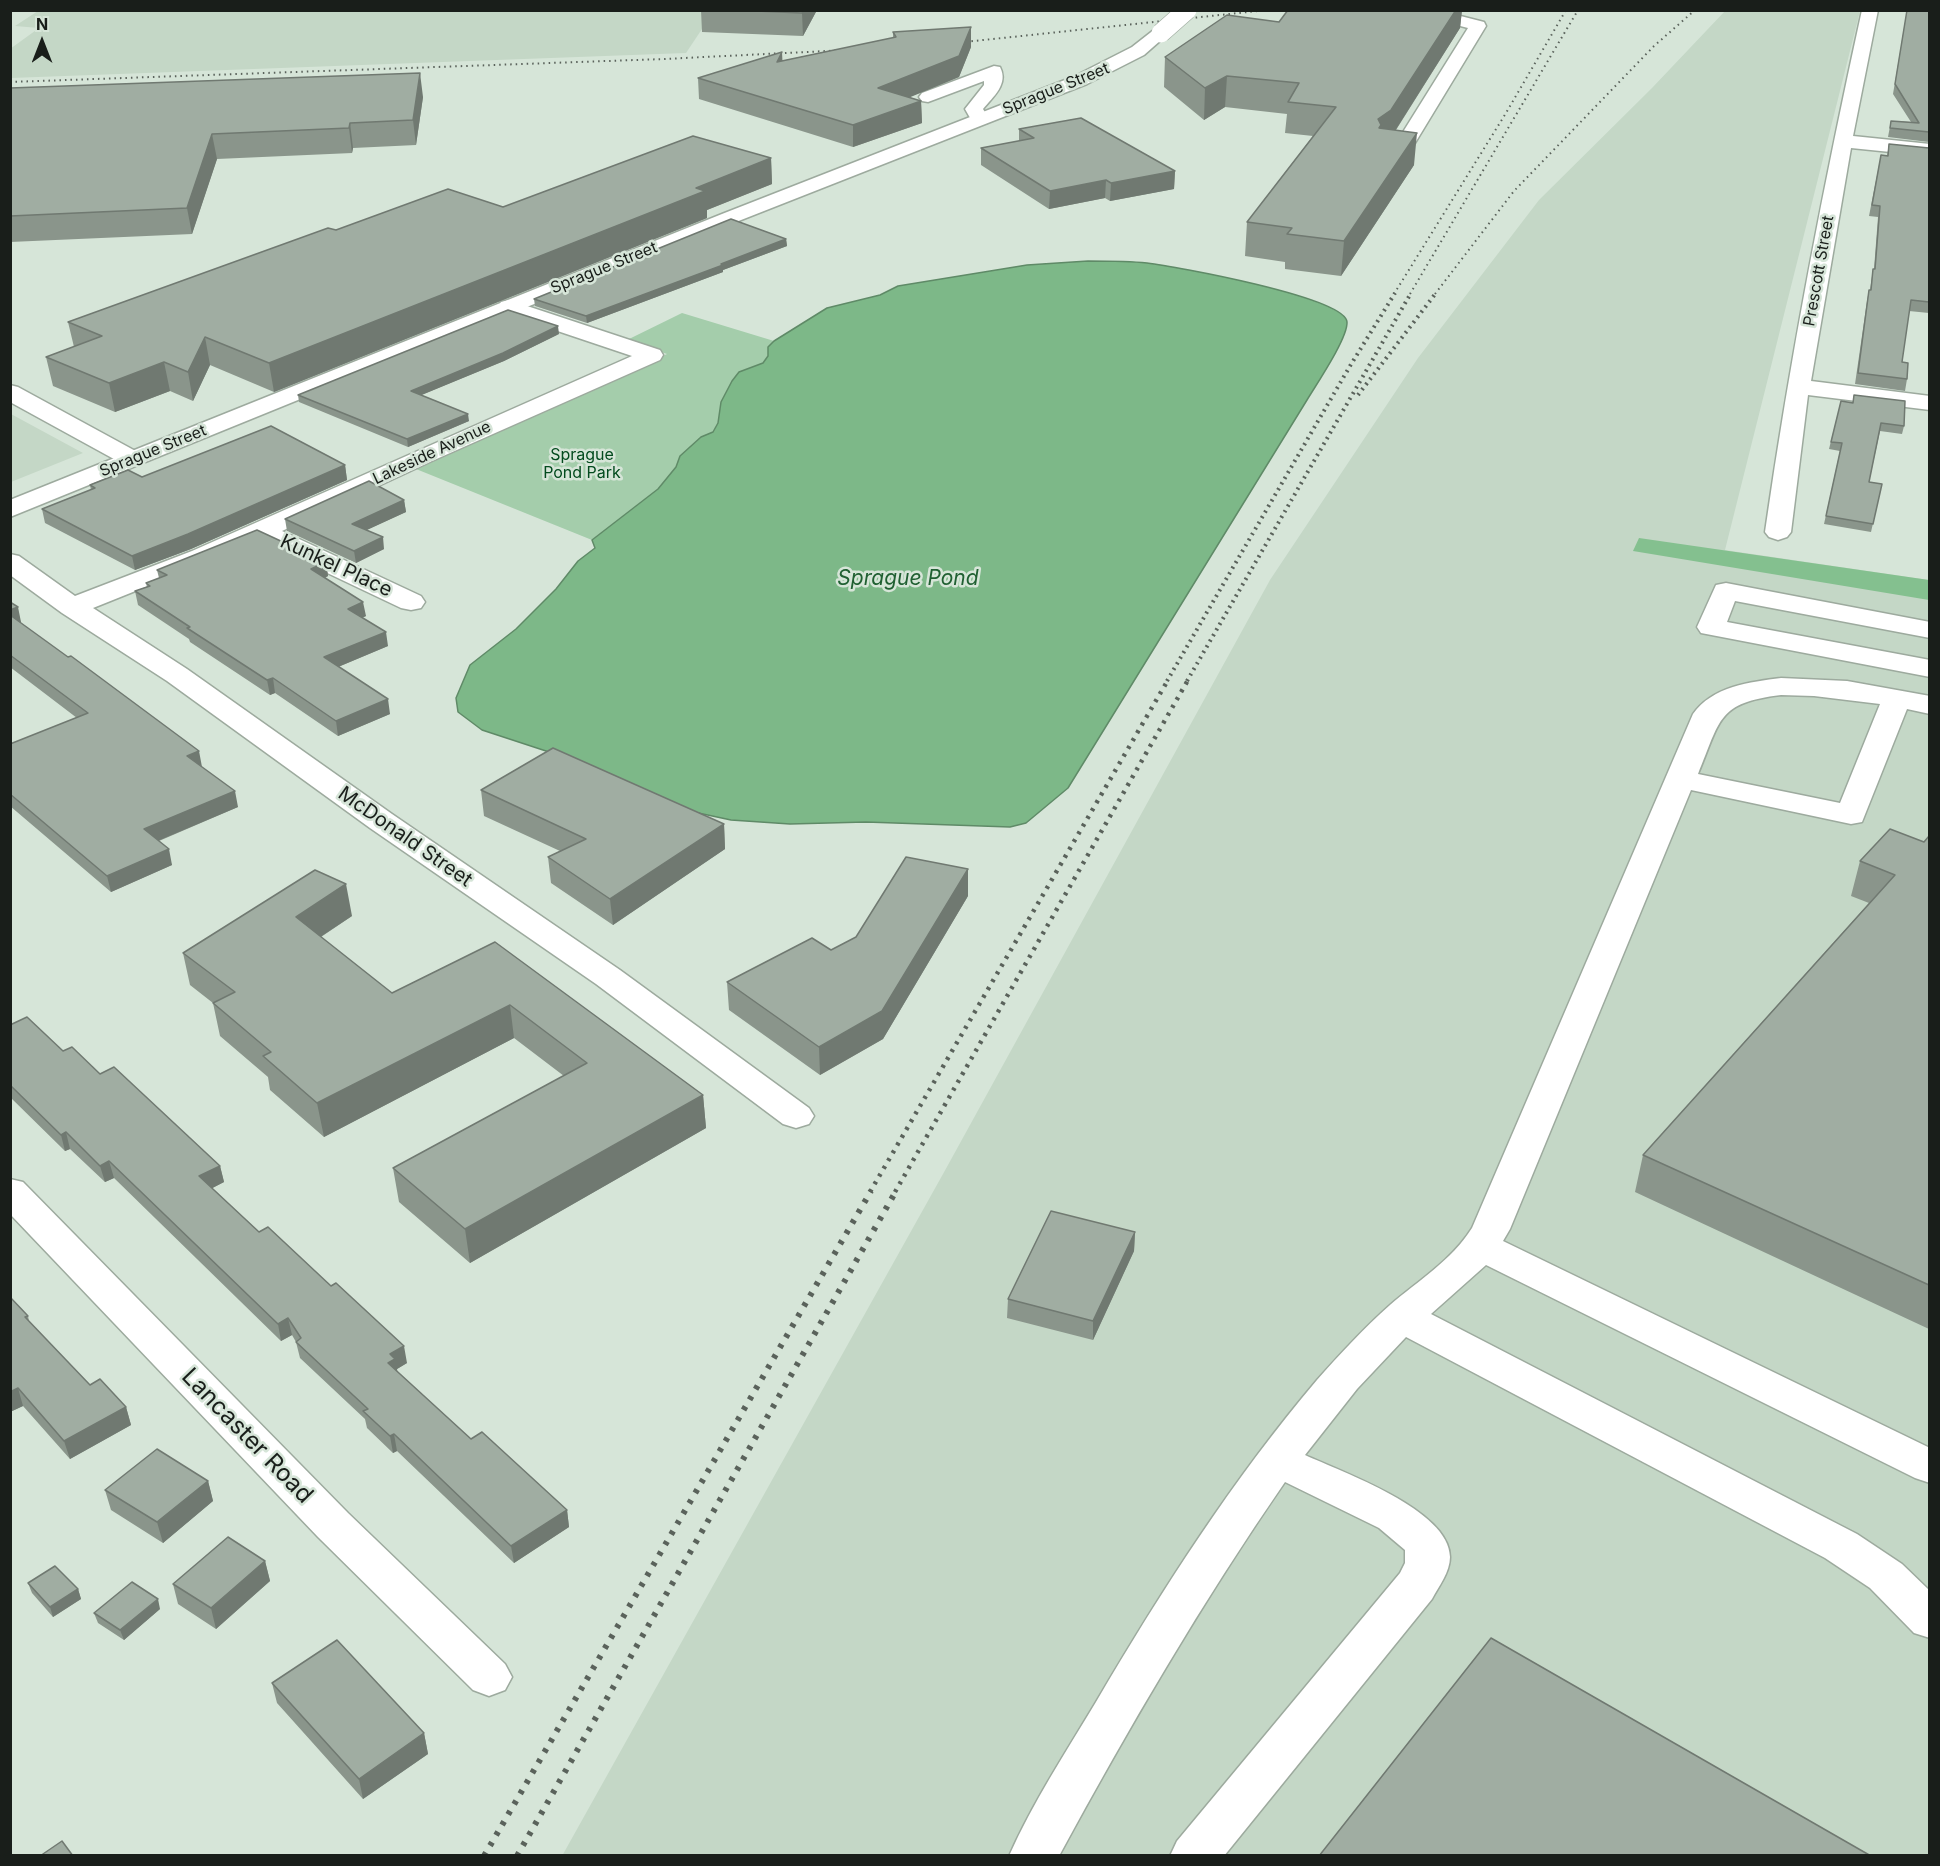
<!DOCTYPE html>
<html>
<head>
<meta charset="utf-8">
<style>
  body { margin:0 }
  #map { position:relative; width:1940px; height:1866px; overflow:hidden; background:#d6e5d8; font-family:Inter,sans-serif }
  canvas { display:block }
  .frame { position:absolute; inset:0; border:12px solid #191e1a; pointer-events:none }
  .north { position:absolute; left:12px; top:12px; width:60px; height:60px; -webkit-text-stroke:4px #d6e5d8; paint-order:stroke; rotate:0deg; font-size:16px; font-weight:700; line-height:24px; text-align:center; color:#191e1a }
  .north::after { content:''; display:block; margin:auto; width:21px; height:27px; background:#191e1a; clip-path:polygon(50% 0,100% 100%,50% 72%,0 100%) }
</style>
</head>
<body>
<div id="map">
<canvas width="1940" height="1866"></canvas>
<div class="frame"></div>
<div class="north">N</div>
</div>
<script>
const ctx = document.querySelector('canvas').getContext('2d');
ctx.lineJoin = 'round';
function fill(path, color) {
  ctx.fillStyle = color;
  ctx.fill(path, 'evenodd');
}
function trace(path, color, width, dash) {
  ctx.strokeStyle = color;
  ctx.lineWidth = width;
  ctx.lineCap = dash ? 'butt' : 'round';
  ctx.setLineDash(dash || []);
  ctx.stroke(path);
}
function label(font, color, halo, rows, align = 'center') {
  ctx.font = font + ' Inter,sans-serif';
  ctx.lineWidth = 5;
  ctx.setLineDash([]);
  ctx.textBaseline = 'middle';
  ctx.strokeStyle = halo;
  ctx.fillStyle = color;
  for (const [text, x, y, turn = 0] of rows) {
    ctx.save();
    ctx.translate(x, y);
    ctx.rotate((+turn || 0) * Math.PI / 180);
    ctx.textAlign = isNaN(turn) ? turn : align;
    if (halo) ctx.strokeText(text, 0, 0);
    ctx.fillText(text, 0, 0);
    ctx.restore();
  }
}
const built = new Path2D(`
  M 38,11 L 714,11 L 686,53 L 11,78 L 10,49 L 39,28 L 15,26 Z
  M 1725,11 L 1860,11 L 1725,550 L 1929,580 L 1929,1855 L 562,1856 L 943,1174 L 1270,580 L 1418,358 L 1539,200 L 1652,88 Z
  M 11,414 L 83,453 L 11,482 Z`);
const green = new Path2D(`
  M 682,313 L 774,341 L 768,347 L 768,356 L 763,363 L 739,372 L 732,381 L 721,402 L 718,423 L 713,432 L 701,437 L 680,456 L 676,467 L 658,489 L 592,540 L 416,469 L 667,354 L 627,340 Z`);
const forest = new Path2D(`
  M 1639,538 L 1929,580 L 1929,600 L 1633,551 Z`);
const water = new Path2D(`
  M 1088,261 C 1108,261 1128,261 1147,263 C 1173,266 1345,297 1347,322 C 1348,338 1316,385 1307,400 L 1068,788 L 1026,823 L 1010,827 L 866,822 L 790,824 L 731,820 L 689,811 L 567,764 L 546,751 L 482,730 L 458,712 L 456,698 L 470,665 L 516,629 L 556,589 L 578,561 L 595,548 L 592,540 L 658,489 L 676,467 L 680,456 L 701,437 L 713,432 L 718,423 L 721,402 L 732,381 L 739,372 L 763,363 L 768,356 L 768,347 L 774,341 L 827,308 L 880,295 L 898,286 L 1027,265 Z`);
const minor = new Path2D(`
  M 1862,10 L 1878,10 L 1853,136 L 1930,144 L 1930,156 L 1851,148 L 1811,381 L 1930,396 L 1930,410 L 1808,395 L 1791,532 L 1787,537 L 1778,540 L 1769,537 L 1765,532 C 1790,357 1824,183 1862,10 Z
  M 1441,11 L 1484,22 L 1486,26 L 1412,148 L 1394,156 L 1380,156 L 1377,152 L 1380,148 L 1398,140 L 1468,28 L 1441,21 L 1417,23 L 1409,18 L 1417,13 Z
  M 994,66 L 1000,67 C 1009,84 993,97 983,109 L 989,119 L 987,123 L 973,123 L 965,109 L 984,85 L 984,81 L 928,102 L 922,101 L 919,97 L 922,93 Z
  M 509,300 L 660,350 L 663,355 L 660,360 L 432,461 L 282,531 L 421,596 L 425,602 L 421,608 L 411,610 L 401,608 L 260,541 L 93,608 L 187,669 L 392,814 L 620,970 L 809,1108 L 814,1116 L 809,1124 L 796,1128 L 783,1124 L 596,984 L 370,828 L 167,681 L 62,613 L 10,575 L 10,554 L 19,556 L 75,596 L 192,551 L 632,356 L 501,312 L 498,307 L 501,302 Z
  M 10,385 L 18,387 L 141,454 L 144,459 L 141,464 L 132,466 L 123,464 L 10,402 Z
  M 1726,583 L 1930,622 L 1930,638 L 1735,601 L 1727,622 L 1930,660 L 1930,677 L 1701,633 L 1697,627 L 1716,585 Z
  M 1781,678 L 1847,681 L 1930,696 L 1930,714 L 1907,709 L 1862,822 L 1851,824 L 1691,790 L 1510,1229 L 1503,1241 L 1930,1448 L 1930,1483 L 1915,1478 L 1486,1265 L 1431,1314 L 1857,1534 L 1902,1564 L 1930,1591 L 1930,1638 L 1914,1633 L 1870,1588 L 1825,1558 L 1406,1337 L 1357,1389 L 1305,1455 C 1342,1472 1450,1510 1450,1557 C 1450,1572 1439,1586 1432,1599 L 1224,1856 L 1170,1856 L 1177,1841 L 1400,1573 L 1405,1563 L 1405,1550 L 1379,1528 L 1285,1482 C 1202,1602 1129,1727 1059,1856 L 1009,1856 C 1033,1802 1066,1752 1096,1702 C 1162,1590 1233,1479 1317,1380 C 1340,1354 1364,1328 1390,1305 C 1418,1281 1452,1260 1472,1228 L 1693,714 C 1713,686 1750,682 1781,678 ZM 1781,695 L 1814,696 L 1880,704 L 1840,803 L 1698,774 C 1721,719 1717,703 1781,695 Z
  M 10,1179 L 23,1182 L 348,1513 L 505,1664 L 512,1677 L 505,1690 L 489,1696 L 473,1690 L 318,1537 L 10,1214 Z`);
const major = new Path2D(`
  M 1161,28 L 1167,29 L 1169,33 L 1144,55 L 1087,84 L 736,222 L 10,517 L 10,500 L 722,214 L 1075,76 L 1132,47 L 1155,29 Z`);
const railFar3 = new Path2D(`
  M 955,43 L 1267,10
  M 10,82 L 664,59 L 847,50
  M 1394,294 L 1506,113 L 1566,10
  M 1410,294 L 1578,10
  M 1435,294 L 1514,191 L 1654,46 L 1695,10`);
const railFar2 = new Path2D(`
  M 1358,395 L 1436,293
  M 1167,681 L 1350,366 L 1395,293
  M 1187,681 L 1411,293`);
const railFar1 = new Path2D(`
  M 870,1192 L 1168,680
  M 895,1192 L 1188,680`);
const rail = new Path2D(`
  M 484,1856 L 871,1191
  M 517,1856 L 896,1191`);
const majorBridge = new Path2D(`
  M 1161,33 L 1187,10`);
const wall = new Path2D(`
  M 701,10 L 817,10 L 803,36 L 702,32 Z
  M 1288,10 L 1462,10 L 1460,28 L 1396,130 L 1414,165 L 1341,276 L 1285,269 L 1285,262 L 1245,256 L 1247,222 L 1313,136 L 1285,133 L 1287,114 L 1225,107 L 1204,120 L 1164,87 L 1165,57 L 1279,22 Z
  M 1907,10 L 1929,10 L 1929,142 L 1888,137 L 1891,121 L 1911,122 L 1893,94 Z
  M 893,32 L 971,47 L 959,77 L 909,97 L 921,101 L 922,123 L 853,147 L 699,99 L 698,78 L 893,38 Z
  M 10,88 L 423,97 L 416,145 L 353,148 L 352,153 L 217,159 L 192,234 L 10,242 Z
  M 1019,129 L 1175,171 L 1174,189 L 1110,201 L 1105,198 L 1049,209 L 981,165 L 981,148 L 1019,141 Z
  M 1889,144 L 1929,148 L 1929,313 L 1909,311 L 1902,362 L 1907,379 L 1905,391 L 1855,384 L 1867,301 L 1869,290 L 1870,290 L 1873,269 L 1874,269 L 1878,217 L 1869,216 L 1881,155 L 1887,156 Z
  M 771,158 L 772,184 L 707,210 L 707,218 L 274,392 L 210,365 L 193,401 L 170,391 L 115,412 L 53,386 L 46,357 L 74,347 L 68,322 L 336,230 L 503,207 Z
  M 786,239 L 787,246 L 723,270 L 723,272 L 587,323 L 535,306 L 534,299 Z
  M 559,334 L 504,361 L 421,395 L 469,421 L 408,447 L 299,402 L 298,395 Z
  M 1854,395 L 1904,426 L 1902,434 L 1880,431 L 1869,482 L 1882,484 L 1871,532 L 1824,524 L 1840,451 L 1829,449 L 1841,401 L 1853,403 Z
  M 345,465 L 347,480 L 191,549 L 135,570 L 45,523 L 42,509 L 91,490 L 90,485 L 142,477 Z
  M 404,500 L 406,512 L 366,530 L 384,549 L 356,563 L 287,531 L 285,519 Z
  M 326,562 L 328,576 L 325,578 L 366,616 L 362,618 L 388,646 L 338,667 L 390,714 L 338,736 L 275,693 L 270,695 L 190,642 L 189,639 L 138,605 L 135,591 L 147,587 L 146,583 L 159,578 L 157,570 Z
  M 10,602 L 21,622 L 20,622 L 202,767 L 238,807 L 159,841 L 172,865 L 111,892 L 10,806 L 10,744 L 77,718 L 10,667 Z
  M 481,790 L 724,824 L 725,849 L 613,925 L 551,883 L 548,857 L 560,851 L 484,816 Z
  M 1929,836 L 1929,1329 L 1635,1192 L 1643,1155 L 1869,903 L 1851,896 L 1860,861 L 1924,842 Z
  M 968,896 L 883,1039 L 820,1075 L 729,1010 L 727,982 L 831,950 Z
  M 352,916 L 321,937 L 392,993 L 495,942 L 703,1095 L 706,1128 L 470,1263 L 399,1202 L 393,1168 L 564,1076 L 514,1038 L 324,1137 L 270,1090 L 268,1077 L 220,1036 L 213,1003 L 190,985 L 183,953 Z
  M 10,1025 L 63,1051 L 100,1074 L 220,1166 L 224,1182 L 212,1188 L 259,1232 L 407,1363 L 397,1369 L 397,1371 L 471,1439 L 567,1510 L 569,1527 L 514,1563 L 397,1451 L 393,1453 L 367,1428 L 365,1419 L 300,1358 L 296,1342 L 292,1335 L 281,1341 L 114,1178 L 105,1182 L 70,1149 L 65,1151 L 10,1097 Z
  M 1135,1232 L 1134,1251 L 1093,1340 L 1007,1318 L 1008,1299 Z
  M 10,1297 L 28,1316 L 29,1321 L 90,1385 L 126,1407 L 131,1425 L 70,1459 L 23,1406 L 10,1412 Z
  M 208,1481 L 213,1501 L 163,1543 L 111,1510 L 105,1490 Z
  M 265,1561 L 270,1581 L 216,1629 L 178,1604 L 173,1584 Z
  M 28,1583 L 78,1589 L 81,1599 L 53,1617 L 32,1593 Z
  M 160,1609 L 124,1640 L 98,1623 L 94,1613 Z
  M 272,1683 L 424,1733 L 428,1754 L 363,1799 L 277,1703 Z`);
const shadedWall = new Path2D(`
  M 804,10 L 817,10 L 803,36 L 802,13 Z
  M 1456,10 L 1462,10 L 1460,28 L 1388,142 L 1379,148 L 1378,119 Z
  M 971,27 L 971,47 L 959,77 L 879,110 L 878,88 Z
  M 782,52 L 783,72 L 777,62 Z
  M 420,73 L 423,97 L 416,145 L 413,120 Z
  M 1227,76 L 1225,107 L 1204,120 L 1205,88 Z
  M 921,101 L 922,123 L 853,147 L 853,125 Z
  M 350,123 L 353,148 L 352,153 L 349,128 Z
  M 1417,133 L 1414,165 L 1341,276 L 1344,241 Z
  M 212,134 L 217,159 L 192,234 L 187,208 Z
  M 771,158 L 772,184 L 707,210 L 707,218 L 274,392 L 269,363 L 696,188 Z
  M 1175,171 L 1174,189 L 1110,201 L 1111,183 Z
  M 1106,180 L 1105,198 L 1049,209 L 1050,191 Z
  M 786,239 L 787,246 L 723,270 L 723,272 L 587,323 L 586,316 Z
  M 558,326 L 559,334 L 504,361 L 412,399 L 411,391 Z
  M 205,337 L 210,365 L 193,401 L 188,372 Z
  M 164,362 L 170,391 L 115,412 L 109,383 Z
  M 468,414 L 469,421 L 408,447 L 407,439 Z
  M 345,465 L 347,480 L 191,549 L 135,570 L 132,556 Z
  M 404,500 L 406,512 L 354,536 L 352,524 Z
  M 383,537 L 384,549 L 356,563 L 354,551 Z
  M 326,562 L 328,576 L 314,583 L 311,569 Z
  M 363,602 L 366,616 L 350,623 L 348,609 Z
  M 18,607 L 21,622 L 10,626 L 10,610 Z
  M 386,632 L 388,646 L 326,672 L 324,657 Z
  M 273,678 L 275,693 L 270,695 L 267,680 Z
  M 388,699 L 390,714 L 338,736 L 336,721 Z
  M 199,751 L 202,767 L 187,756 Z
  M 235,791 L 238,807 L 148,845 L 144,829 Z
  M 724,824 L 725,849 L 613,925 L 610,899 Z
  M 169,849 L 172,865 L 111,892 L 107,876 Z
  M 968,869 L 968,896 L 883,1039 L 820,1075 L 819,1047 Z
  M 346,884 L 352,916 L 302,949 L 296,917 Z
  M 510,1005 L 514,1038 L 324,1137 L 317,1103 Z
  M 703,1095 L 706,1128 L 470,1263 L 465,1229 Z
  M 66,1132 L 70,1149 L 65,1151 L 61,1135 Z
  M 109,1161 L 114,1178 L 105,1182 L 100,1166 Z
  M 220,1166 L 224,1182 L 203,1193 L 199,1176 Z
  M 1135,1232 L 1134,1251 L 1093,1340 L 1093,1321 Z
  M 288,1318 L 292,1335 L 281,1341 L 278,1324 Z
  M 404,1346 L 407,1363 L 397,1369 L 398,1376 L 388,1363 L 390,1354 Z
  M 18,1388 L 23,1406 L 10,1412 L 10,1392 Z
  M 126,1407 L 131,1425 L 70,1459 L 64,1441 Z
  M 394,1434 L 397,1451 L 393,1453 L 390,1436 Z
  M 208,1481 L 213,1501 L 163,1543 L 157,1522 Z
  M 567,1510 L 569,1527 L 514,1563 L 511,1546 Z
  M 265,1561 L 270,1581 L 216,1629 L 211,1608 Z
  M 78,1589 L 81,1599 L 53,1617 L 50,1607 Z
  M 158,1599 L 160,1609 L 124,1640 L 120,1630 Z
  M 424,1733 L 428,1754 L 363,1799 L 359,1779 Z`);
const building = new Path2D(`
  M 733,10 L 804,10 L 802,13 Z
  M 1288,10 L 1456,10 L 1391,110 L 1378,119 L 1381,125 L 1379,128 L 1417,133 L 1344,241 L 1287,234 L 1292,228 L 1247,222 L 1336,107 L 1288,102 L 1299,83 L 1227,76 L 1205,88 L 1165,57 L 1227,15 L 1279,22 Z
  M 1907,10 L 1929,10 L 1929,132 L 1890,128 L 1891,121 L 1919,123 L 1895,84 Z
  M 971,27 L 959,56 L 878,88 L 921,101 L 853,125 L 698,78 L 782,52 L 777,62 L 896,37 L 893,32 Z
  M 420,73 L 413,120 L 350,123 L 349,128 L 212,134 L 187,208 L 10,216 L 10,88 Z
  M 1081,118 L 1175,171 L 1111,183 L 1106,180 L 1050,191 L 981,148 L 1034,138 L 1019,129 Z
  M 693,136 L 771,158 L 696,188 L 705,191 L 269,363 L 205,337 L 188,372 L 164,362 L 109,383 L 46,357 L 102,336 L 68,322 L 328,228 L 336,230 L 448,189 L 503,207 Z
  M 1889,144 L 1929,148 L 1929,302 L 1911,300 L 1902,362 L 1908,363 L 1907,379 L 1858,373 L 1869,290 L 1871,290 L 1873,269 L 1875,269 L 1880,206 L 1872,205 L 1881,155 L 1888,156 Z
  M 731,219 L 786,239 L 721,264 L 723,265 L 586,316 L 534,299 Z
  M 508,310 L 558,326 L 503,353 L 411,391 L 468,414 L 407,439 L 298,395 Z
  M 1854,395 L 1905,401 L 1904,426 L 1881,423 L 1869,482 L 1882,484 L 1873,524 L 1826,516 L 1842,443 L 1831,442 L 1841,401 L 1853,403 Z
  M 271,426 L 345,465 L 188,534 L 132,556 L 42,509 L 95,488 L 90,485 L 128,470 L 142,477 Z
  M 369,481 L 404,500 L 352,524 L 383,537 L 354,551 L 285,519 Z
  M 257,530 L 326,562 L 311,569 L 363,602 L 348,609 L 386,632 L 324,657 L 388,699 L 336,721 L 273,678 L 267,680 L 187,628 L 190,627 L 135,591 L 150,586 L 146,583 L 167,575 L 157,570 Z
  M 10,602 L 18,607 L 10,610 Z
  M 10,615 L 68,657 L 71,656 L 199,751 L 187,756 L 235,791 L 144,829 L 169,849 L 107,876 L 10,794 L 10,744 L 88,713 L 10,655 Z
  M 553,748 L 724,824 L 610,899 L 548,857 L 586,839 L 481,790 Z
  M 1890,829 L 1924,842 L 1929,836 L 1929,1285 L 1643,1155 L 1895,875 L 1860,861 Z
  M 906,857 L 968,869 L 882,1011 L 819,1047 L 727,982 L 812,938 L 831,950 L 856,937 Z
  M 315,870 L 346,884 L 296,917 L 392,993 L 495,942 L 703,1095 L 465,1229 L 393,1168 L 587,1063 L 510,1005 L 317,1103 L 263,1056 L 271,1052 L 213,1003 L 235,992 L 183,953 Z
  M 27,1017 L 63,1051 L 72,1047 L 100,1074 L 114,1067 L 220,1166 L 199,1176 L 259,1232 L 268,1227 L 331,1286 L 336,1283 L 404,1346 L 390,1354 L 395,1359 L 388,1363 L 471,1439 L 482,1432 L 567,1510 L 511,1546 L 394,1434 L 390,1436 L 363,1411 L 368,1409 L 296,1342 L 301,1338 L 288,1318 L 278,1324 L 109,1161 L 100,1166 L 66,1132 L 61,1135 L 10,1085 L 10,1025 Z
  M 1051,1211 L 1135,1232 L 1093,1321 L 1008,1299 Z
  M 10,1297 L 28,1316 L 25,1317 L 90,1385 L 100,1379 L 126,1407 L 64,1441 L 18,1388 L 10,1392 Z
  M 157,1449 L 208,1481 L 157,1522 L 105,1490 Z
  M 228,1537 L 265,1561 L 211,1608 L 173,1584 Z
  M 55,1566 L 78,1589 L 50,1607 L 28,1583 Z
  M 132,1582 L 158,1599 L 120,1630 L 94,1613 Z
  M 1491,1638 L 1871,1856 L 1319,1856 Z
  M 337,1640 L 424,1733 L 359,1779 L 272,1683 Z
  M 62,1841 L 73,1856 L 40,1856 Z`);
const farStreetnames = [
  ["Sprague Street",1056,89,-22],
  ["Sprague Street",604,268,-22],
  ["Prescott Street",1819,271,-80],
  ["Sprague Street",153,451,-22],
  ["Lakeside Avenue",432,453,-25]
];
const farParknames = [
  ["Sprague",582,455],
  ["Pond Park",582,473]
];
const streetNames = [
  ["Kunkel Place",336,566,25],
  ["McDonald Street",405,837,35]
];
const waterNames = [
  ["Sprague Pond",908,579]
];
const nearStreetnames = [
  ["Lancaster Road",247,1436,46]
];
fill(built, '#c4d7c6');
fill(green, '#a4cdab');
fill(forest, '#84c08f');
fill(water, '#7db888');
trace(water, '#5f8a67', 1.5);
trace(minor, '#9daa9e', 3);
trace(major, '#9daa9e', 3);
fill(minor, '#fff');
fill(major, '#fff');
trace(railFar3, '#5a625b', 2, [1.5, 4]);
trace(railFar2, '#5a625b', 4, [2, 4.5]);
trace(railFar1, '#5a625b', 4.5, [3, 6]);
trace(rail, '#5a625b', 6, [4, 8]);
trace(majorBridge, '#9daa9e', 20, []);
trace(majorBridge, '#fff', 19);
fill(wall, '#8a958b');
fill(shadedWall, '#707971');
fill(building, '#a0ada2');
trace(building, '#707971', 1.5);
label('16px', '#191e1a', '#d6e5d8', farStreetnames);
label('16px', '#034b1e', '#d6e5d8', farParknames);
label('20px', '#191e1a', '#d6e5d8', streetNames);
label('italic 21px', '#206032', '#d6e5d8', waterNames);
label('24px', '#191e1a', '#d6e5d8', nearStreetnames);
</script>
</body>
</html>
